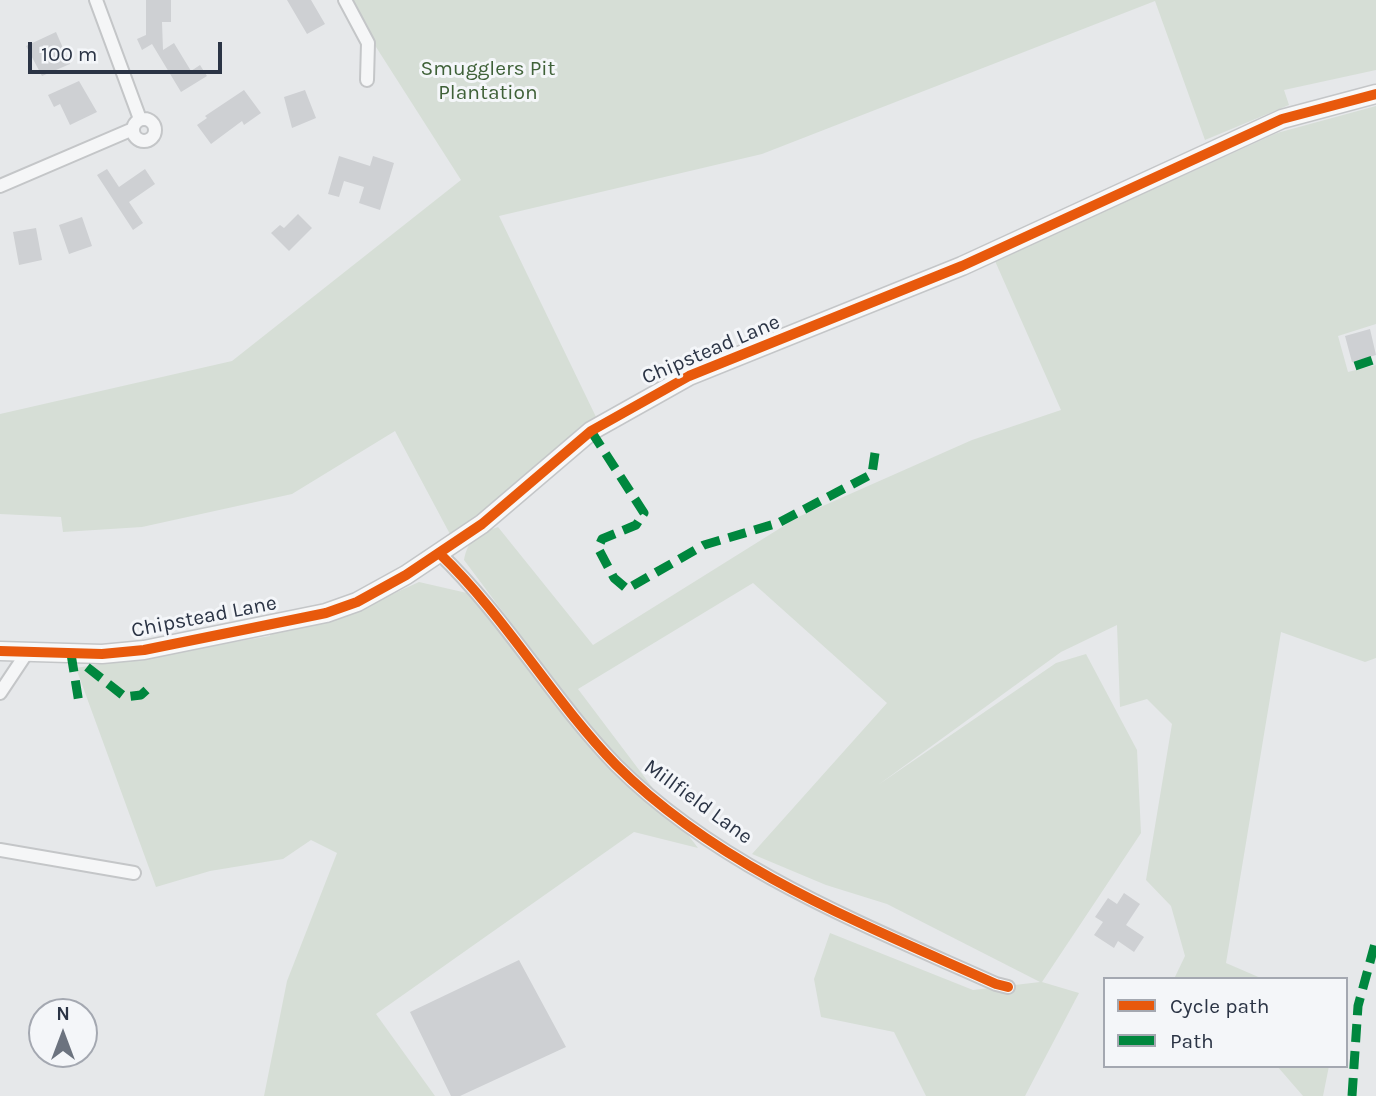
<!DOCTYPE html>
<html>
<head>
<meta charset="utf-8">
<style>
  body { margin:0 }
  #map { position:relative; width:1376px; height:1096px; overflow:hidden; background:#e6e8ea; font-family:Karla,sans-serif }
  canvas { display:block }
  .legend { position:absolute; left:1103px; top:977px; width:245px; height:91px; box-sizing:border-box; background:#f4f6f9; border:2px solid #a4a8b1; margin:0; padding:9px 12px; list-style:none; font-size:21px; color:#2b3445 }
  .legend li { display:flex; align-items:center; gap:14px; height:35px }
  .legend b { width:35px; border:2px solid #a4a8b1 }
  .north { position:absolute; left:28px; top:998px; width:70px; height:70px; box-sizing:border-box; background:#f4f6f9; border:2px solid #a4a8b1; border-radius:50%; rotate:0deg; font-size:19px; font-weight:700; line-height:28px; text-align:center; color:#2b3445 }
  .north::after { content:''; display:block; margin:auto; width:24px; height:32px; background:#6c737f; clip-path:polygon(50% 0,100% 100%,50% 72%,0 100%) }
  .scale { position:absolute; left:28px; top:42px; width:194px; height:32px; box-sizing:border-box; border:4px solid #2b3445; border-top:0; padding-left:9px; font-size:21px; line-height:24px; white-space:nowrap; color:#2b3445; -webkit-text-stroke:5px #f4f6f9; paint-order:stroke }
</style>
</head>
<body>
<div id="map">
<canvas width="1376" height="1096"></canvas>
<ul class="legend">
<li><b style="height:9px;background:#e8590c"></b>Cycle path</li>
<li><b style="height:9px;background:#00873e"></b>Path</li>
</ul>
<div class="north">N</div>
<div class="scale">100 m</div>
</div>
<script>
const ctx = document.querySelector('canvas').getContext('2d');
ctx.lineJoin = 'round';
function fill(path, color) {
  ctx.fillStyle = color;
  ctx.fill(path, 'evenodd');
}
function trace(path, color, width, dash) {
  ctx.strokeStyle = color;
  ctx.lineWidth = width;
  ctx.lineCap = dash ? 'butt' : 'round';
  ctx.setLineDash(dash || []);
  ctx.stroke(path);
}
function label(font, color, halo, rows, align = 'center') {
  ctx.font = font + ' Karla,sans-serif';
  ctx.lineWidth = 6;
  ctx.setLineDash([]);
  ctx.textBaseline = 'middle';
  ctx.strokeStyle = halo;
  ctx.fillStyle = color;
  for (const [text, x, y, turn = 0] of rows) {
    ctx.save();
    ctx.translate(x, y);
    ctx.rotate((+turn || 0) * Math.PI / 180);
    ctx.textAlign = isNaN(turn) ? turn : align;
    if (halo) ctx.strokeText(text, 0, 0);
    ctx.fillText(text, 0, 0);
    ctx.restore();
  }
}
const green = new Path2D(`
  M 346,0 L 1376,0 L 1376,70 L 1284,90 L 1289,105 L 1205,140 L 1155,1 L 762,154 L 499,216 L 597,419 L 451,536 L 395,431 L 292,494 L 142,527 L 63,532 L 61,517 L 0,514 L 0,414 L 232,361 L 461,180 Z
  M 1376,106 L 1376,324 L 1338,336 L 1348,372 L 1376,365 L 1376,658 L 1365,662 L 1281,632 L 1226,963 L 1263,979 L 1174,979 L 1185,956 L 1171,906 L 1146,880 L 1172,724 L 1147,699 L 1120,707 L 1117,625 L 1061,652 L 878,785 L 1056,663 L 1086,654 L 1137,750 L 1141,833 L 1042,982 L 1079,993 L 1025,1096 L 926,1096 L 894,1032 L 821,1017 L 814,979 L 830,933 L 973,990 L 1040,982 L 887,904 L 826,885 L 752,854 L 887,703 L 753,583 L 578,689 L 698,848 L 634,832 L 376,1014 L 435,1096 L 264,1096 L 287,981 L 337,853 L 311,840 L 283,859 L 210,871 L 156,887 L 76,668 L 270,636 L 270,632 L 340,618 L 419,582 L 467,593 L 515,628 L 464,560 C 468,539 478,533 498,527 L 593,645 L 798,517 L 972,440 L 1061,410 L 995,261 L 1277,133 Z
  M 1277,1066 L 1329,1066 L 1323,1096 L 1303,1096 Z`);
const building = new Path2D(`
  M 146,0 L 171,0 L 171,22 L 162,22 L 163,50 L 174,43 L 191,71 L 200,65 L 207,76 L 181,92 L 152,44 L 142,50 L 137,39 L 146,35 Z
  M 287,0 L 311,0 L 325,24 L 307,34 Z
  M 56,32 L 70,64 L 42,76 L 26,46 Z
  M 79,81 L 97,112 L 70,125 L 60,104 L 54,107 L 48,95 Z
  M 244,90 L 261,113 L 244,125 L 242,121 L 211,144 L 197,125 L 207,118 L 205,116 Z
  M 305,90 L 316,118 L 292,128 L 284,97 Z
  M 339,156 L 370,166 L 373,156 L 394,163 L 380,210 L 359,203 L 364,187 L 344,181 L 339,197 L 328,194 Z
  M 107,169 L 119,187 L 145,169 L 155,184 L 129,202 L 143,223 L 133,230 L 97,175 Z
  M 298,214 L 312,228 L 289,251 L 271,233 L 280,225 L 284,228 Z
  M 82,217 L 92,246 L 69,254 L 59,225 Z
  M 36,228 L 42,260 L 19,265 L 13,232 Z
  M 1370,329 L 1376,355 L 1352,362 L 1345,336 Z
  M 1124,893 L 1140,904 L 1126,925 L 1144,937 L 1134,952 L 1118,941 L 1114,948 L 1094,935 L 1103,922 L 1095,917 L 1108,898 L 1117,904 Z
  M 519,960 L 566,1047 L 460,1096 L 451,1096 L 410,1012 Z`);
const street = new Path2D(`
  M 96,0 L 140,119
  M 345,0 L 368,43 L 367,80
  M133 130a11 11 0 1 1 22 0a11 11 0 1 1-22 0Z
  M 0,186 L 133,129
  M 439,553 C 506,617 552,699 616,765 C 720,869 865,925 996,984 L 1008,987
  M 0,693 L 26,654
  M 0,850 L 134,873`);
const secondary = new Path2D(`
  M 0,651 L 102,654 L 144,650 L 326,613 L 357,602 L 406,575 L 482,524 L 591,431 L 689,376 L 962,266 L 1282,119 L 1376,94`);
const quiet = new Path2D(`
  M 1355,366 L 1376,359
  M 591,431 L 644,513 L 636,525 L 602,539 L 598,548 L 614,578 L 627,589 L 704,545 L 778,523 L 872,474 L 875,453
  M 71,654 L 79,703
  M 87,667 L 125,697 L 141,695 L 153,684
  M 1352,1096 L 1358,1006 L 1376,940`);
const cycleway = new Path2D(`
  M 439,553 C 506,617 552,699 616,765 C 720,869 865,925 996,984 L 1008,987
  M 0,651 L 102,654 L 144,650 L 326,613 L 357,602 L 406,575 L 482,524 L 591,431 L 689,376 L 962,266 L 1282,119 L 1376,94`);
const parkNames = [
  ["Smugglers Pit",488,69],
  ["Plantation",488,93]
];
const streetNames = [
  ["Chipstead Lane",711,350,-23],
  ["Chipstead Lane",204,617,-11],
  ["Millfield Lane",698,802,36]
];
fill(green, '#d6ded6');
fill(building, '#ced0d3');
trace(street, '#c4c6c8', 16);
trace(secondary, '#c4c6c8', 21);
trace(street, '#f5f6f7', 12);
trace(secondary, '#f8f8f8', 18);
trace(quiet, '#00873e', 9, [18, 9]);
trace(cycleway, '#e8590c', 10);
label('21px', '#3f6138', '#f4f6f9', parkNames);
label('21px', '#2b3445', '#f4f6f9', streetNames);
</script>
</body>
</html>
